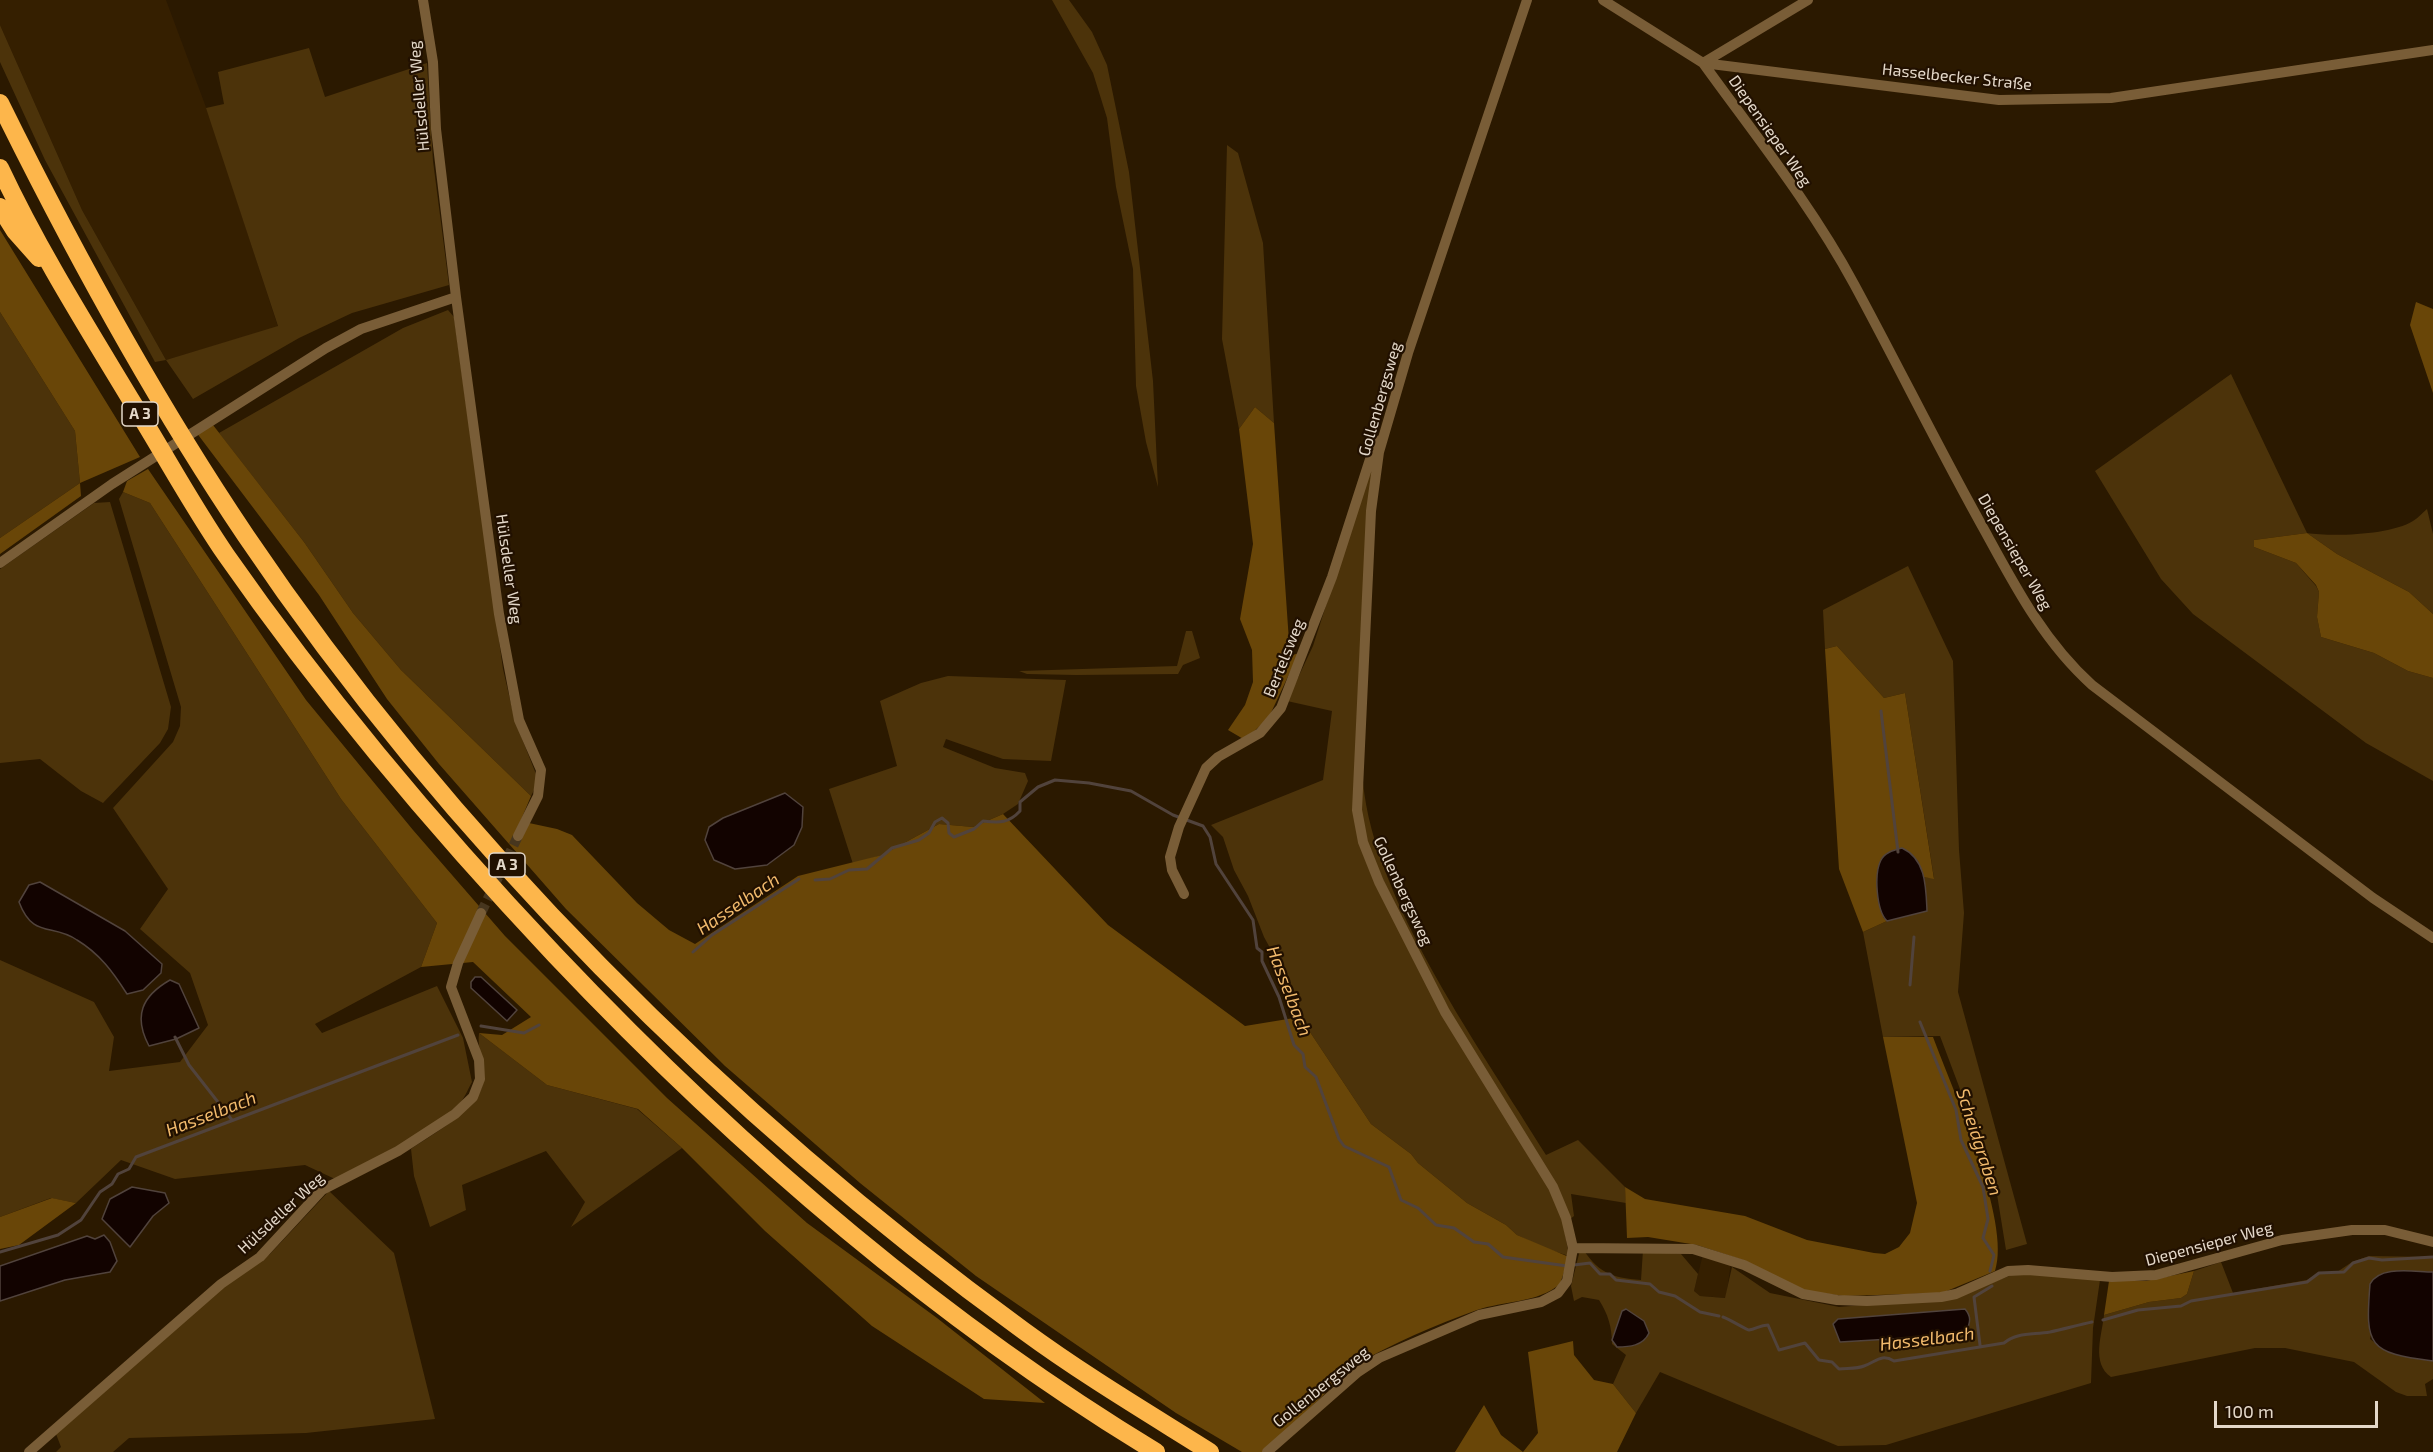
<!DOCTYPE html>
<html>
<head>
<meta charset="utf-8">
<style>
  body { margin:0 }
  #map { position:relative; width:2433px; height:1452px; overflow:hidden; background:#2b1900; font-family:"Exo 2",sans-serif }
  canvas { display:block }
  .scale { position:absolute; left:2214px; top:1401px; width:164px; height:27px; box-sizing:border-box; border:3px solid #e4d8c9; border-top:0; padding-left:8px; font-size:18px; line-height:21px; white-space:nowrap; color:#e4d8c9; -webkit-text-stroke:4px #211000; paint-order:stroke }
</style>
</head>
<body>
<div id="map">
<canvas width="2433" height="1452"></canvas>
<div class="scale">100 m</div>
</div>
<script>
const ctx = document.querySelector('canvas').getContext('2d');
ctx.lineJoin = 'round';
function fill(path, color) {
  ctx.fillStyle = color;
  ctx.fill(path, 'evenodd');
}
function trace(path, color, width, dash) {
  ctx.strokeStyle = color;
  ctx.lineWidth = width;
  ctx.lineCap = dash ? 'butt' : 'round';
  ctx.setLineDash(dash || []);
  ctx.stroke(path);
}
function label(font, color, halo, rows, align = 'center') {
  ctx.font = font + ' "Exo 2",sans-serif';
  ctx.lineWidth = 4.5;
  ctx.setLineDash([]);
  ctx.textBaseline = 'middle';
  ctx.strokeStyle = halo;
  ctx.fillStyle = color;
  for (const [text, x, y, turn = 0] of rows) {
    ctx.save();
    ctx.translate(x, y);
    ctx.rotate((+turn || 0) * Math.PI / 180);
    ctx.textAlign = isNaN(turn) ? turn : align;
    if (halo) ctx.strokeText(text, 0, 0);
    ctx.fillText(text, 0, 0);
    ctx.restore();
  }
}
const built = new Path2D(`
  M 0,0 L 166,0 L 213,126 L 278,327 L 166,360 L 82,210 L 0,25 Z
  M 1703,1254 L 1731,1262 L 1726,1298 L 1700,1296 L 1694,1291 Z`);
const green = new Path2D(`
  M 1052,0 L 1069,0 L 1092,32 L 1107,65 L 1129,172 L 1153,381 L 1158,487 L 1146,442 L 1136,386 L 1133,269 L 1116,187 L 1107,118 L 1093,73 Z
  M 0,25 L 82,210 L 166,360 L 278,326 L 206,108 L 224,104 L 218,72 L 309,48 L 325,97 L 427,63 L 433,161 L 449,285 L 352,313 L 299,338 L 193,399 L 166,360 L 155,362 L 45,160 L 0,62 Z
  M 1227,145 L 1238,153 L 1263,243 L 1274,423 L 1255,407 L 1239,429 L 1222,339 Z
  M 448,310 L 454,317 L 503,669 L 515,721 L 536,774 L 536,786 L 531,796 L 401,670 L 353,613 L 304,542 L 219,433 L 403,328 Z
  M 0,312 L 75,431 L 80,483 L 0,538 Z
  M 2231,374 L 2307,533 C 2332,537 2391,535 2413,521 C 2418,518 2422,513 2427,509 L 2433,534 L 2433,614 L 2409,592 L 2337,554 L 2307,533 L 2254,540 L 2254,547 L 2296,563 L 2316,586 L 2319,592 L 2317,617 L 2321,637 L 2374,653 L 2408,671 L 2433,678 L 2433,781 L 2366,743 L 2193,614 L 2161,579 L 2095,471 Z
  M 1374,456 L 1359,830 L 1439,1009 L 1553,1194 L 1562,1216 L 1569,1256 L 1544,1248 L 1517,1235 L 1506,1225 L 1467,1203 L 1418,1163 L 1411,1154 L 1371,1124 L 1300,1017 L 1291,986 L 1264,937 L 1248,896 L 1234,870 L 1223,837 L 1211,825 L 1323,780 L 1332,711 L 1287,701 L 1313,646 Z
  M 123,492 L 150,503 L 341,799 L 437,923 L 421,967 L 315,1024 L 322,1033 L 437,986 L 463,1038 L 472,1082 C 468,1089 464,1100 458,1105 C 424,1137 376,1157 335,1179 L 305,1165 L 175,1179 L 121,1160 L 76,1203 L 51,1198 L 0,1217 L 0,960 L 94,1002 L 114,1037 L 109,1071 L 180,1062 L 208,1025 L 190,973 L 140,929 L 168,889 L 113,808 L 173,742 L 180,726 L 181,707 L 119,499 Z
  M 110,502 L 171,707 L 168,729 L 160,743 L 103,803 L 81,791 L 40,759 L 0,763 L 0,569 L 94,503 Z
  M 1908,566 L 1953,661 L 1959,850 L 1964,913 L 1958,992 L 2027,1244 L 2006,1250 L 1995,1182 L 1940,1036 L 1883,1037 L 1863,932 L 1887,921 L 1927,911 L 1924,877 L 1934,878 L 1905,693 L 1884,698 L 1837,646 L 1825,649 L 1823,610 Z
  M 1186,631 L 1192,631 L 1200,658 L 1183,665 L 1178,674 L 1076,675 L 1027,674 L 1019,671 L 1177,666 Z
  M 948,676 L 1066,680 L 1051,761 L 1003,759 L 946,739 L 943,747 L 995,768 L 1025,773 L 1028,781 L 1018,804 L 1003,814 L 973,827 L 939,824 L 882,855 L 853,864 L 829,789 L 897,766 L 880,701 L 921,683 Z
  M 1363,782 C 1374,903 1483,1052 1546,1155 L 1578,1140 L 1625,1187 L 1626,1203 L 1571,1194 L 1574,1216 L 1569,1220 L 1448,1012 L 1370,853 L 1360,807 Z
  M 479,1033 L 547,1085 L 637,1109 L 682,1148 L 571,1227 L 585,1202 L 546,1151 L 462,1185 L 466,1210 L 430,1227 L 414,1176 L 411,1149 C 434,1133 486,1106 484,1074 C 483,1060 477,1047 479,1033 Z
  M 329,1191 L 394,1253 L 435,1419 L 306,1433 L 129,1438 L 113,1452 L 56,1452 L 61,1447 L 56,1434 L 225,1286 L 270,1254 Z
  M 1581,1246 C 1597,1272 1611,1278 1641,1280 L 1643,1250 L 1681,1254 L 1698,1274 L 1694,1291 L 1700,1296 L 1725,1298 L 1732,1267 L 1770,1293 L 1839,1307 L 1899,1302 L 1973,1290 L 2017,1273 L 2100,1280 L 2093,1328 L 2091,1383 L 1886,1445 L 1838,1446 L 1660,1372 L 1636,1413 L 1613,1384 L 1626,1355 L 1612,1344 C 1612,1327 1608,1314 1599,1300 L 1582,1297 L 1574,1301 L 1571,1286 Z
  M 2369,1256 L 2433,1257 L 2433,1272 L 2384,1273 L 2370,1339 L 2383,1349 L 2433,1361 L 2433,1379 L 2425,1384 L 2427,1396 L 2407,1396 L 2396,1392 L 2354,1362 L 2285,1348 L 2255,1348 L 2111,1377 C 2091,1363 2102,1335 2104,1315 L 2149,1302 L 2181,1298 L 2187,1294 L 2194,1271 L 2221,1262 L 2233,1293 L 2307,1280 L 2320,1272 L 2337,1272 L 2352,1262 Z`);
const forest = new Path2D(`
  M 0,230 L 140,457 L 80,483 L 81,496 L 0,554 L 0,538 L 80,483 L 75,431 L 0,312 Z
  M 2416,302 L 2433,309 L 2433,393 L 2410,325 Z
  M 1255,407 L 1274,423 L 1290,656 L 1299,653 L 1269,717 L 1245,740 L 1228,730 L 1245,705 L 1253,682 L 1252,650 L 1240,619 L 1253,544 L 1239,429 Z
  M 213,425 L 304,542 L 353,613 L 401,670 L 531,796 L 515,834 L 529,823 L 557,829 L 572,835 L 637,903 L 669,930 L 695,944 L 798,876 L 882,855 L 939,824 L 973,827 L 1003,814 L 1108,925 L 1245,1026 L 1300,1017 L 1371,1124 L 1411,1154 L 1418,1163 L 1467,1203 L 1506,1225 L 1517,1235 L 1569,1257 L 1560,1284 C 1538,1303 1503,1301 1477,1310 C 1436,1325 1392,1343 1354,1366 L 1264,1452 L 1242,1452 L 1176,1413 L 976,1276 L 860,1183 L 725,1066 L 566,909 L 439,764 L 387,699 L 319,595 L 196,432 Z
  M 148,469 L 306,700 L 413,830 L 505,936 L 667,1098 L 807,1223 L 937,1318 L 1045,1403 L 984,1399 L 872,1326 L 765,1231 L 682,1148 L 638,1109 L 547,1085 L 479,1033 L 502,1035 L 531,1017 L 473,962 L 421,967 L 437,923 L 341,799 L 150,503 L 123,492 L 127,481 Z
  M 2307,533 L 2337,554 L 2409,592 L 2433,614 L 2433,678 L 2408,671 L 2374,653 L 2321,637 L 2317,617 L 2319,592 L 2316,585 L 2296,563 L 2254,547 L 2254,540 Z
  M 1837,646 L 1884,698 L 1905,693 L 1934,879 L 1924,877 L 1918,861 L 1902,848 L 1886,854 L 1883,917 L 1887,921 L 1863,932 L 1839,869 L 1825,649 Z
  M 1883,1037 L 1933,1037 C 1952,1088 2012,1223 1995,1271 L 1942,1293 L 1844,1296 L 1806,1291 L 1743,1260 L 1697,1245 L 1648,1237 L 1627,1238 L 1625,1187 L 1645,1199 L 1745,1216 L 1807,1240 L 1874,1253 L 1885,1254 L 1899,1247 L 1910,1233 L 1917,1203 Z
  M 52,1198 L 76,1203 L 19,1245 L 0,1249 L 0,1217 Z
  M 2194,1271 L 2187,1294 L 2181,1298 L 2149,1302 L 2104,1315 L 2109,1281 L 2146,1281 Z
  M 1573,1341 L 1574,1355 L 1594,1380 L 1613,1384 L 1636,1413 L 1617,1452 L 1523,1452 L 1538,1433 L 1528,1352 Z
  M 1484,1405 L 1501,1435 L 1523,1452 L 1455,1452 Z`);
const water = new Path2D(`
  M 785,793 L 803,807 L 802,827 L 794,845 L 767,865 L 735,869 L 714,860 L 705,840 L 709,827 L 723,818 Z
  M 1902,848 C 1926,859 1926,887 1927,911 L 1887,921 C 1876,910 1874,873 1881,860 C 1885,852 1895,850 1902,848 Z
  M 40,882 L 125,931 L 162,964 L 161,973 L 143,990 L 127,994 C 113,972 100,954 77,940 C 52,923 33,939 19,902 L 29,885 Z
  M 475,977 L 481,977 L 517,1010 L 507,1021 L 471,988 L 471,982 Z
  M 170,980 L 179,984 L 199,1028 L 176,1039 L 149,1046 C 133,1016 142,996 170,980 Z
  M 132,1187 L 165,1193 L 169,1203 L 153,1216 L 130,1247 L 102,1219 L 110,1199 Z
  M 104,1235 L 110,1242 L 117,1261 L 110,1272 L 65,1280 L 0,1301 L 0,1266 L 87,1236 L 95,1239 Z
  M 2433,1272 L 2433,1361 C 2368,1353 2365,1346 2370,1284 C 2380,1265 2414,1272 2433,1272 Z
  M 1626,1309 L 1644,1321 L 1649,1333 C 1643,1346 1629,1347 1617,1347 L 1612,1340 L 1622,1311 Z
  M 1965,1309 C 1971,1316 1971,1322 1966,1331 L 1958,1335 L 1840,1342 L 1833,1324 L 1838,1319 Z`);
const stream = new Path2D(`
  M 1881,711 L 1898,852
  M 815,880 L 830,879 L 849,870 L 867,869 L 892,848 L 919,840 L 929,833 L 935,822 L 942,818 L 948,823 L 949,833 L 954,837 L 974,829 L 983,821 C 1000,823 1009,823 1020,811 L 1020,802 L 1038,787 L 1055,780 L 1089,783 L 1131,791 L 1173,815 L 1203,826 L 1210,837 L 1216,864 L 1253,920 L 1257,948 L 1262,952 L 1262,961 L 1279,997 L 1294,1045 L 1303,1054 L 1305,1067 L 1316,1077 L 1339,1139 L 1344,1146 L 1389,1167 L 1401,1200 L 1418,1208 L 1436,1225 L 1454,1228 L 1474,1242 L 1488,1244 L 1503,1257 L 1567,1266
  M 693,952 L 712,935 L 799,879
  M 1910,985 L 1914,937
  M 1920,1022 L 1956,1110 L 1961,1140 L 1983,1187 L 1988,1219 L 1983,1238 L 1994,1255 L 1990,1271
  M 481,1026 L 524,1033 L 539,1025
  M 175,1037 L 189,1065 L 232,1120
  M 0,1252 L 58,1235 L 81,1220 L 100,1192 L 112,1184 L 118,1174 L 129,1169 L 136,1157 L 458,1035
  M 1574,1265 L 1590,1263 L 1600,1274 L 1610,1274 L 1616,1280 L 1650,1284 L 1659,1292 L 1675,1296 L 1700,1312 L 1719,1316
  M 1723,1317 C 1729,1319 1747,1330 1749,1330 C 1756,1329 1760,1325 1768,1325 L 1779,1350 L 1805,1343 L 1819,1360 L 1832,1362 L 1839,1369 C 1847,1368 1857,1369 1864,1366 C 1876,1362 1881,1353 1894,1361 L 2004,1343 C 2017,1332 2033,1335 2050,1332 C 2064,1329 2078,1325 2092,1322
  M 2103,1320 L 2138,1310 L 2181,1306 L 2191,1301 L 2307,1282 L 2319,1273 L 2344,1272 L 2353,1263 L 2369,1258 L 2382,1260 L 2433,1257
  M 1980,1345 L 1974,1297 L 1992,1286`);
const minorTunnel = new Path2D(`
  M 481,913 L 518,836`);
const minor = new Path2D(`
  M 423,0 L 433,62 L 436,129 L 456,297 L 499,614 L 519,720 L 541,770 L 538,796 L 518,836
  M 1603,0 L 1703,63 L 1999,100 L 2111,98 L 2433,50
  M 1703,63 C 1755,135 1812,206 1854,284 C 1899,367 1940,451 1986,533 C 2016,588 2045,643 2092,685 L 2373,898 L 2433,938
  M 1703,63 L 1808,0
  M 0,563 L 112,484 L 326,348 L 361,329 L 456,297
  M 1184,894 L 1172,870 L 1170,857 L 1179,827 L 1206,768 L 1218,757 L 1260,733 L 1281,708 L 1332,577 L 1372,453 L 1380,440
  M 1573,1248 L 1693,1249 L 1744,1265 L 1803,1294 L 1837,1300 L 1867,1301 L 1941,1297 L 1956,1294 L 2008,1271 L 2028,1270 L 2112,1277 L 2156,1275 L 2282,1240 L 2352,1230 L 2385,1230 L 2433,1242
  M 29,1452 L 221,1284 L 260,1257 L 322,1190 L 398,1151 L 455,1114 L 473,1097 L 480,1079 L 479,1060 L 451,987 L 458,963 L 481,913
  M 1267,1452 L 1358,1372 L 1379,1358 L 1479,1315 L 1541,1302 L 1558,1293 L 1567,1281 L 1573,1248 L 1566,1218 L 1553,1187 L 1445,1012 L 1379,882 L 1363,842 L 1357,810 L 1371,511 L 1379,452 L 1408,353 L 1527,0`);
const motorway = new Path2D(`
  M 0,103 C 74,253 153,398 246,536 C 450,839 729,1117 1024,1331 C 1084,1375 1148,1413 1210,1452
  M 0,168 C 39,251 87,327 134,405 C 165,455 193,507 226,555 C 325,697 437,830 555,955 C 734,1144 933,1317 1156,1452
  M 0,207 L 15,231 L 39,258`);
const shields = [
  [140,414,36],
  [507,865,36]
];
const shieldNames = [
  ["A 3",140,414],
  ["A 3",507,865]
];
const streetNames = [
  ["Hasselbecker Straße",1957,77,6],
  ["Hülsdeller Weg",419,96,-95],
  ["Diepensieper Weg",1770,131,55],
  ["Gollenbergsweg",1380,399,-74],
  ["Diepensieper Weg",2015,552,60],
  ["Hülsdeller Weg",509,569,82],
  ["Bertelsweg",1284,658,-68],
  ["Gollenbergsweg",1403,891,65],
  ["Hülsdeller Weg",281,1213,-43],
  ["Diepensieper Weg",2209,1244,-15],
  ["Gollenbergsweg",1321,1387,-39]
];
const waterNames = [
  ["Hasselbach",738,904,-34],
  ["Hasselbach",1289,991,69],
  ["Hasselbach",211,1114,-21],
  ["Scheidgraben",1979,1142,72],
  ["Hasselbach",1927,1339,-7]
];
fill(built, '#351f00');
fill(green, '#4c330a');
fill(forest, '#694608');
fill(water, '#120300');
trace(water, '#51433c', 1.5);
trace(stream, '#51433c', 3);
trace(minorTunnel, '#47361e', 10, [10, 5]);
trace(minor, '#795d37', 10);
trace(motorway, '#fdb64b', 18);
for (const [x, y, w] of shields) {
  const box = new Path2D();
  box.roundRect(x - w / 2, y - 12, w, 24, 4.5);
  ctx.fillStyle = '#211000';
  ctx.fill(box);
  trace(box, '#e4d8c9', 1.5);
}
label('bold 15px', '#e4d8c9', null, shieldNames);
label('16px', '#e4d8c9', '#211000', streetNames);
label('italic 18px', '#f2ba6c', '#211000', waterNames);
</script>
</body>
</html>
